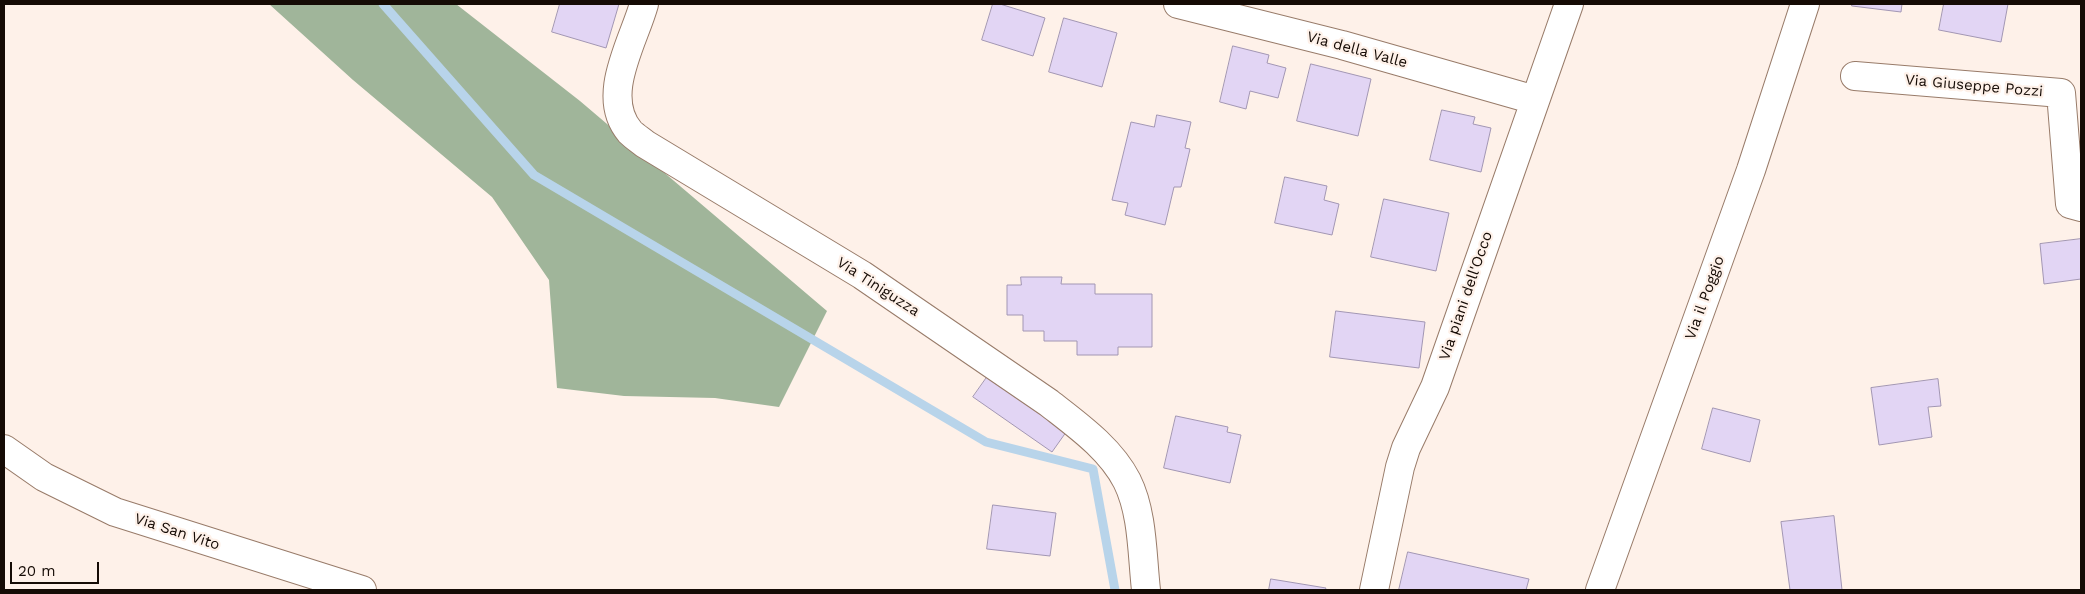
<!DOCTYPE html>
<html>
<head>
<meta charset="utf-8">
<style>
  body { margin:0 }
  #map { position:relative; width:2085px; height:594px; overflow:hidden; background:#fef1e9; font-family:"Work Sans",sans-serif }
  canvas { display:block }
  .frame { position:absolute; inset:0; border:5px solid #150b05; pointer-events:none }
  .scale { position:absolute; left:10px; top:562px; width:89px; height:22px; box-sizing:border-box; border:2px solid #150b05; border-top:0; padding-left:6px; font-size:15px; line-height:18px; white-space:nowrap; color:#150b05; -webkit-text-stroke:4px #fef1e9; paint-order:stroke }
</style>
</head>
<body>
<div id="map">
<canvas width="2085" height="594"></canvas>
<div class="frame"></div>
<div class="scale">20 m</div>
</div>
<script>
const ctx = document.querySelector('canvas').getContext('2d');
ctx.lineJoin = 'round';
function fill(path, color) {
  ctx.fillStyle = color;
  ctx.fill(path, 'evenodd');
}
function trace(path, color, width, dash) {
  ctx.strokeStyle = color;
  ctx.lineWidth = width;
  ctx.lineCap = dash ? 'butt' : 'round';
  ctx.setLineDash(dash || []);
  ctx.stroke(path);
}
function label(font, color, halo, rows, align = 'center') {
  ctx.font = font + ' "Work Sans",sans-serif';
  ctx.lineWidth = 4.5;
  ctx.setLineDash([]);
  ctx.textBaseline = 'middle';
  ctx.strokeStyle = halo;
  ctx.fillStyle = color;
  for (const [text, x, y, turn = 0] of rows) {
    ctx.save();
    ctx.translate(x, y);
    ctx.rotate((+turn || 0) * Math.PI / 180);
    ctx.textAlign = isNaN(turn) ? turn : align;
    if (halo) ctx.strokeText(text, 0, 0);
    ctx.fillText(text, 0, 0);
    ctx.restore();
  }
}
const forest = new Path2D(`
  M 269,4 L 456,4 L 580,101 L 827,311 L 779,407 L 715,398 L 624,396 L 557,388 L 549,280 L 492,197 L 353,80 Z`);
const stream = new Path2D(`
  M 383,4 L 534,175 L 986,442 L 1093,469 L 1115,590`);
const building = new Path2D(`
  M 560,4 L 619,4 L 606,48 L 552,32 Z
  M 993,4 L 1000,4 L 1045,18 L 1033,56 L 982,40 Z
  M 1852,4 L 1902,4 L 1901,12 L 1852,6 Z
  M 1944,4 L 2008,4 L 2001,42 L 1939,30 Z
  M 1064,18 L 1117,33 L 1102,87 L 1049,72 Z
  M 1233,46 L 1269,55 L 1267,63 L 1286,68 L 1278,98 L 1250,91 L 1246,109 L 1220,102 Z
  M 1311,64 L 1371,79 L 1358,136 L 1297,121 Z
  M 1442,110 L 1475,117 L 1473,124 L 1491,128 L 1481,172 L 1430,160 Z
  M 1157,115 L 1191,122 L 1185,148 L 1190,149 L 1181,187 L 1174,187 L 1165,225 L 1125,215 L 1128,203 L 1112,200 L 1131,122 L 1154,127 Z
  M 1285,177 L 1327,186 L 1324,200 L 1339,204 L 1332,235 L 1275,223 Z
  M 1384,199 L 1449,213 L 1436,271 L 1371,257 Z
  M 2081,239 L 2081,279 L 2044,284 L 2040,244 Z
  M 1021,277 L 1062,277 L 1061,284 L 1095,284 L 1095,294 L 1152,294 L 1152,347 L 1118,347 L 1118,355 L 1077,355 L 1077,341 L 1044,341 L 1044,331 L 1023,331 L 1023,315 L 1007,315 L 1007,285 L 1021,285 Z
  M 1336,311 L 1425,322 L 1419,368 L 1330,357 Z
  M 990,373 L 1069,428 L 1052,452 L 973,397 Z
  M 1938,379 L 1941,406 L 1928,407 L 1932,437 L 1879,445 L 1871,388 Z
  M 1713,408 L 1760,420 L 1750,462 L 1702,449 Z
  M 1176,416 L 1228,427 L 1227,432 L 1241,435 L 1230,483 L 1164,468 Z
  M 993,505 L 1056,513 L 1050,556 L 987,549 Z
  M 1834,516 L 1842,590 L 1790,590 L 1781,522 Z
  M 1408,552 L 1529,579 L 1526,590 L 1399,590 Z
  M 1271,579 L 1326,588 L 1325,590 L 1269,590 Z`);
const street = new Path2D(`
  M 644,4 C 634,41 599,96 630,132 C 634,136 640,140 645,144 L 862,275 L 1049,403 C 1077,425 1110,448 1127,481 C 1143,513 1142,555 1146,590
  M 1178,4 L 1342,45 L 1535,100
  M 1855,76 L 2061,93 L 2070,204 L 2081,207
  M 4,449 L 44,477 L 115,512 L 362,590
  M 1374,590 L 1400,467 L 1406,448 L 1435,387 L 1569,4
  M 1600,590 L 1751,170 L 1805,4`);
const streetNames = [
  ["Via della Valle",1357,50,15],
  ["Via Giuseppe Pozzi",1974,86,5],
  ["Via Tiniguzza",878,287,33],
  ["Via piani dell'Occo",1466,296,-71],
  ["Via il Poggio",1705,298,-70],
  ["Via San Vito",177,532,18]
];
fill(forest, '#a0b59a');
trace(stream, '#b8d4ea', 9);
fill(building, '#e2d5f4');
trace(building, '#a296b3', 1);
trace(street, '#987b69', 30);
trace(street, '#fff', 28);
label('15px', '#150b05', '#fef1e9', streetNames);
</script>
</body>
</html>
